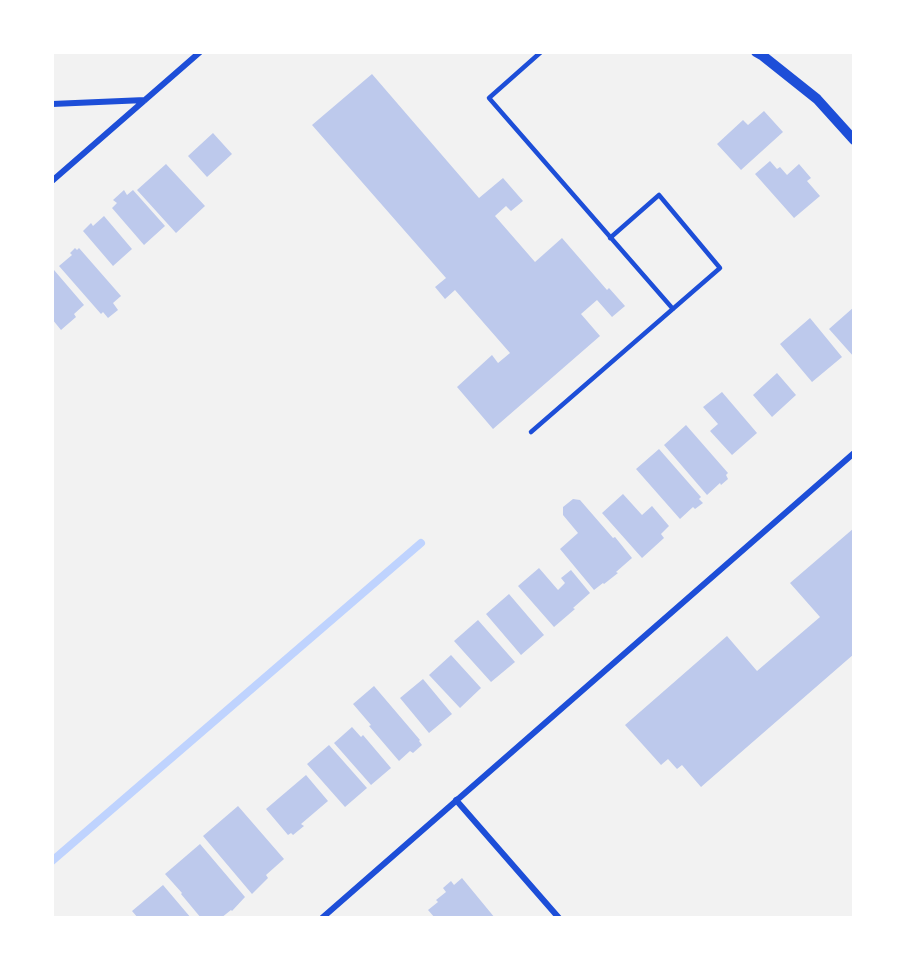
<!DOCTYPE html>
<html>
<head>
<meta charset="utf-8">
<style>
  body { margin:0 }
  #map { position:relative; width:906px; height:970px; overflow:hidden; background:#f2f2f2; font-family:Manrope,sans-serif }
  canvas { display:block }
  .frame { position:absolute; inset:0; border:54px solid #fff; pointer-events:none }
</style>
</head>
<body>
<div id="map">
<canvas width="906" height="970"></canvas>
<div class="frame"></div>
</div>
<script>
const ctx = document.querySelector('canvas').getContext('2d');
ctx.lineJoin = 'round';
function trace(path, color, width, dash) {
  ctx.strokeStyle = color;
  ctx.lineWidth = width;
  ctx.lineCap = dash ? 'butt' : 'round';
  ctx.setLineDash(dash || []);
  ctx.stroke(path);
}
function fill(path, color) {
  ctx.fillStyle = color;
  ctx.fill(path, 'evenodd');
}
const stream = new Path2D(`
  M 52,861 L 421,543`);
const building = new Path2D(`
  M 372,74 L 479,198 L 503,178 L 523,201 L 511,211 L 506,206 L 495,216 L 535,262 L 562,238 L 607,290 L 609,288 L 625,306 L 612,317 L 597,300 L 581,314 L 600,336 L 493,429 L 457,387 L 492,355 L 498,363 L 510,353 L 455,290 L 445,299 L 435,287 L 446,278 L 312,125 Z
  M 764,111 L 783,132 L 741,170 L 717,144 L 743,120 L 748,125 Z
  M 213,133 L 232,154 L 207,177 L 188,156 Z
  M 770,161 L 777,169 L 780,167 L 787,175 L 799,164 L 811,178 L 807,181 L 820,196 L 794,218 L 755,174 Z
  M 166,164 L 205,206 L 176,233 L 137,190 Z
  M 124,190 L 127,195 L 133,190 L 165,226 L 144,245 L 112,208 L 117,203 L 113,200 Z
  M 104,216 L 132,249 L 113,266 L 83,231 L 91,223 L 93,226 Z
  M 75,248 L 77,250 L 79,248 L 121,296 L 113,303 L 118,310 L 108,318 L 103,312 L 101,314 L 59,266 L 72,255 L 70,253 Z
  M 54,270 L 84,305 L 74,314 L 76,317 L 61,330 L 52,319 L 52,272 Z
  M 854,307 L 854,357 L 829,329 Z
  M 810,318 L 842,357 L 812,382 L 780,344 Z
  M 777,373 L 796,395 L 772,417 L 753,395 Z
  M 722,392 L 757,433 L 732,455 L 710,431 L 718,424 L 703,407 Z
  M 686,425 L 728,473 L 726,475 L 728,479 L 721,485 L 720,483 L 707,495 L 664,445 Z
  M 659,449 L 701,497 L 699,499 L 703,503 L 695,509 L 693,507 L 680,519 L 636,469 Z
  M 623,494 L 642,515 L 652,506 L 669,526 L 661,534 L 664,538 L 642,558 L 602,513 Z
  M 573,499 L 580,500 L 613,538 L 615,537 L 632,558 L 616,572 L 618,573 L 604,584 L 603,583 L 594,590 L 560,549 L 578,533 L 563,515 L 563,507 Z
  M 854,528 L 854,654 L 701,787 L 682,765 L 677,769 L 668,759 L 661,765 L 625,725 L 727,636 L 757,671 L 820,617 L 790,583 Z
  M 539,568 L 558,590 L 565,583 L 561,578 L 571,570 L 590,593 L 573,608 L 575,609 L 554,627 L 518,586 Z
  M 509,594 L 544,635 L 521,655 L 486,614 Z
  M 478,620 L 515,662 L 491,682 L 454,641 Z
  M 451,655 L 481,688 L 460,708 L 429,675 Z
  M 423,679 L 452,714 L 429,733 L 400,698 Z
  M 374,686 L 420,740 L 419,741 L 422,745 L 413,753 L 410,751 L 399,761 L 369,726 L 371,725 L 353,704 Z
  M 352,727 L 361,737 L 363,735 L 391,768 L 371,785 L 334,743 Z
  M 329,745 L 367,788 L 345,807 L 307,764 Z
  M 306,775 L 328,801 L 301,824 L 304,826 L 293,835 L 291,833 L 288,835 L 266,809 Z
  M 238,806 L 284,859 L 266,875 L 268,878 L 252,894 L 203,836 Z
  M 200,844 L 245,897 L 232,911 L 231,910 L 221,918 L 201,918 L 181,894 L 182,893 L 165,874 Z
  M 462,878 L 495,918 L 435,918 L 428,910 L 438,902 L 436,900 L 446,892 L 443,888 L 451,881 L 454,885 Z
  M 163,885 L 191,918 L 138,918 L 132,911 Z`);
const service = new Path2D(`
  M 541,52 L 489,98 L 673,309
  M 531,432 L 720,268 L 659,195 L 610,238`);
const minor = new Path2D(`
  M 52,104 L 145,100
  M 52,181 L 200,52
  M 456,800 L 559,918
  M 322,918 L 854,453`);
const tertiary = new Path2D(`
  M 756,52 L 763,56 L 817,99 L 854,140`);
trace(stream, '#bfd3fe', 8);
fill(building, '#bdc9ec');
trace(service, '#1d4ed8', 4.5);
trace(minor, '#1d4ed8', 6);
trace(tertiary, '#1d4ed8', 10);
</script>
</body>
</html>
